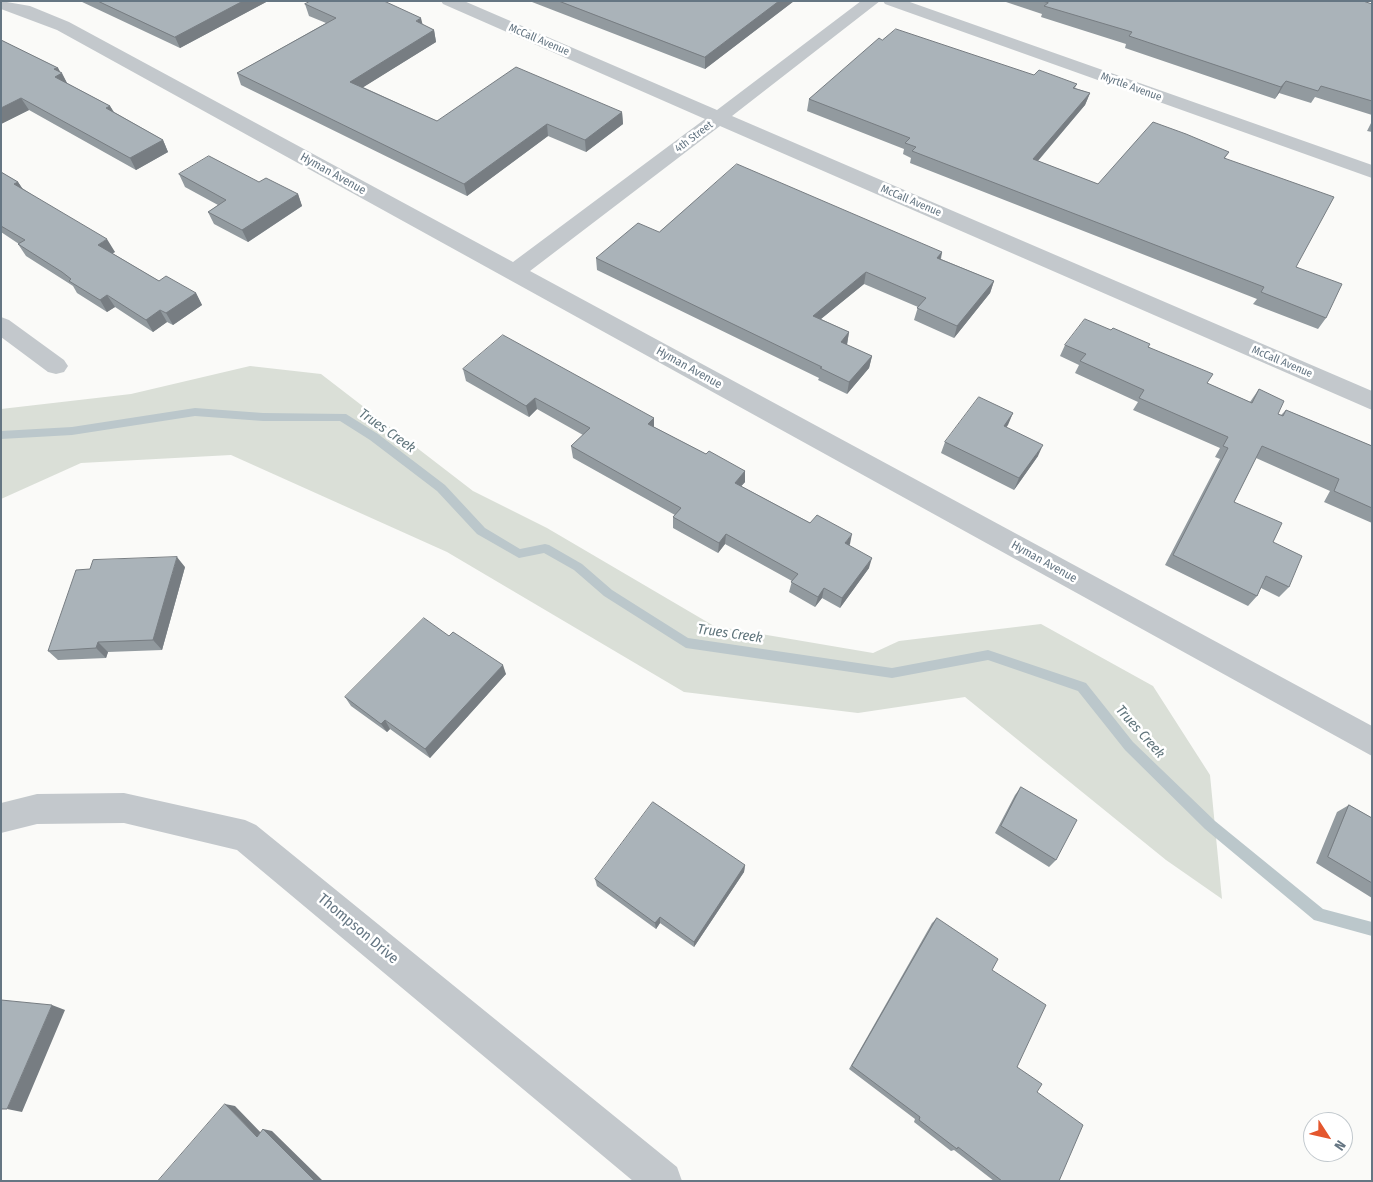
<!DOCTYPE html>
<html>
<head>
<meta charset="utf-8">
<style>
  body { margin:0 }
  #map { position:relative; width:1373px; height:1182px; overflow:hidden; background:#fafaf8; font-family:"Fira Sans Condensed",sans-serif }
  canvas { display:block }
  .frame { position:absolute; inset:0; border:2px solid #657683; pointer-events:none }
  .north { position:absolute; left:1303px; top:1112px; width:50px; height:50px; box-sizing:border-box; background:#fff; border:1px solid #c1c8cd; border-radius:50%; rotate:125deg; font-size:14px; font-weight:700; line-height:20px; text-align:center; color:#657683 }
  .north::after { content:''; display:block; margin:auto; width:18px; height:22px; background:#e4572e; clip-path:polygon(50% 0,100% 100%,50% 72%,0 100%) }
</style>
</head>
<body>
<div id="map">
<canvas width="1373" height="1182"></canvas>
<div class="frame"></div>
<div class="north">N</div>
</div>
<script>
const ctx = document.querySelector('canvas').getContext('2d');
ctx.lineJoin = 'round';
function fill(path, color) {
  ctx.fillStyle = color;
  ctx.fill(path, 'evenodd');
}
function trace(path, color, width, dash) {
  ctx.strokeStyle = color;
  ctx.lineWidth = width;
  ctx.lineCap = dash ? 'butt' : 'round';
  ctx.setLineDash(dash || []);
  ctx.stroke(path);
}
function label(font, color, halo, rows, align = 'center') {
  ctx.font = font + ' "Fira Sans Condensed",sans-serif';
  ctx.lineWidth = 5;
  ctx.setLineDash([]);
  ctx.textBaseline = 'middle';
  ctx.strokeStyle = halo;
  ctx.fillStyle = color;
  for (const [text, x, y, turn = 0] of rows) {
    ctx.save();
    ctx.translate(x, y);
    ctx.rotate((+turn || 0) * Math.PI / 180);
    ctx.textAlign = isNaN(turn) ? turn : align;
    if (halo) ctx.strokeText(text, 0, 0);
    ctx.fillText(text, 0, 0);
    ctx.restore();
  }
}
const green = new Path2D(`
  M 250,366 L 321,374 L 473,491 L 547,528 L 714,626 L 873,653 L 899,641 L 1041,624 L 1153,686 L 1210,775 L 1222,899 L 1166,860 L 965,697 L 858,713 L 684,692 L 447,552 L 231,455 L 81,463 L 1,499 L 1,409 L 131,394 Z`);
const stream = new Path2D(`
  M 195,408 L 263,413 L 346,414 L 378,434 L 445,485 L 485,528 L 520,549 L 545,544 L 549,545 L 582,564 L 612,590 L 688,638 L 892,668 L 988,650 L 1086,683 L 1133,742 L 1215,821 L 1323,909 L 1372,922 L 1372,936 L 1314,920 L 1205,829 L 1125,750 L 1078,691 L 988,660 L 892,678 L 686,648 L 604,596 L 574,570 L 544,553 L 519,558 L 477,534 L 437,491 L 370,440 L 340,421 L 263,421 L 195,416 L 72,435 L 1,439 L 1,431 L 72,427 Z`);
const minor = new Path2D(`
  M 1,1 L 30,6 L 69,22 L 513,262 L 705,119 L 443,4 L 441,1 L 464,1 L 717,110 L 861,1 L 880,1 L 732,116 L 1372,391 L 1372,410 L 720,126 L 530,271 L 1372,726 L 1372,756 L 57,30 L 1,9 Z
  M 883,1 L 907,1 L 1372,165 L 1372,178 L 885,4 Z
  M 1,317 L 9,320 L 64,360 L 68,366 L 64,372 L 56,374 L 48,372 L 1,337 Z
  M 124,793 L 245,820 L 256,825 L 677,1167 L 682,1181 L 633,1181 L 237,850 L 124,823 L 37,824 L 1,833 L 1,803 L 37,794 Z`);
const wall = new Path2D(`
  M 80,1 L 268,1 L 180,48 Z
  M 532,1 L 794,1 L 705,69 L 532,2 Z
  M 1003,1 L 1363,1 L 1372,4 L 1372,115 L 1315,97 L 1311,103 L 1279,93 L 1275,99 L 1125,48 L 1126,44 L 1041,17 L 1042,14 Z
  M 305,4 L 423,25 L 434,30 L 436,42 L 363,87 L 437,121 L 622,112 L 623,124 L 586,152 L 548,136 L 467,196 L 241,85 L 237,73 L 326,23 L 309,16 Z
  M 1,40 L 58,68 L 67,83 L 110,106 L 114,112 L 163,140 L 168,152 L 136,170 L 29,110 L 1,124 Z
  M 882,40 L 1034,75 L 1077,84 L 1075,88 L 1090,93 L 1085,105 L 1038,161 L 1098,184 L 1229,152 L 1225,158 L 1296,267 L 1326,318 L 1318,329 L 1253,304 L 1257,299 L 910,163 L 911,158 L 903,154 L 904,149 L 807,111 L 809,99 Z
  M 1372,121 L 1372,132 L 1367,131 Z
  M 1,172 L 18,182 L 22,188 L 115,252 L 112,253 L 159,281 L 196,293 L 202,305 L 173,325 L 167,322 L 153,332 L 115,307 L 107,312 L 77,293 L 73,286 L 70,284 L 26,256 L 18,244 L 19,244 L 1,232 Z
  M 179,174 L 259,182 L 298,194 L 302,206 L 248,242 L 214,224 L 208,212 L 218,205 L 185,187 Z
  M 659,232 L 942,252 L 941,259 L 994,281 L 990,293 L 954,338 L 914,320 L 918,307 L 864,284 L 821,319 L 849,332 L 847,345 L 872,356 L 869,368 L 847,394 L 818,380 L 819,378 L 597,270 L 596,258 Z
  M 1111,330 L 1149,347 L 1207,383 L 1250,402 L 1259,389 L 1278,414 L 1281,415 L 1286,410 L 1372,446 L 1372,523 L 1324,502 L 1330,491 L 1256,458 L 1234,502 L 1273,542 L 1289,587 L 1279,597 L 1261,588 L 1257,596 L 1248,606 L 1165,565 L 1220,459 L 1215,457 L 1220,448 L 1133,410 L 1138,402 L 1075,373 L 1079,365 L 1060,356 L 1065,345 Z
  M 463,369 L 654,418 L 654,427 L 706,454 L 745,471 L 745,482 L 741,486 L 850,544 L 849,545 L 869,568 L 840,608 L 822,598 L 815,607 L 789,592 L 792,581 L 725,544 L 718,553 L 673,528 L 673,517 L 675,515 L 573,458 L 571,446 L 583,435 L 537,409 L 529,417 L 466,381 Z
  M 1013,413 L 1006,427 L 1038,456 L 1014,490 L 941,453 L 945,442 Z
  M 185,567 L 162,650 L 108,652 L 106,658 L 58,660 L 48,651 Z
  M 449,636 L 506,674 L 430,758 L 390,729 L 387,732 L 351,706 L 345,697 Z
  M 1021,787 L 1056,860 L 1049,867 L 995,833 L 1015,795 Z
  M 1349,805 L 1372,818 L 1372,898 L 1316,863 L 1337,812 Z
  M 745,865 L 744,872 L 694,947 L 660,923 L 656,929 L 597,886 L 595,879 Z
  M 937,918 L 992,970 L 1017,1067 L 1037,1092 L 1059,1181 L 994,1181 L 954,1150 L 951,1151 L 914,1122 L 915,1119 L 849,1069 L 932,923 Z`);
const shadedWall = new Path2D(`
  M 243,1 L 268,1 L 180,48 L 175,37 Z
  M 779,1 L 794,1 L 705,69 L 705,57 Z
  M 421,18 L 424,30 L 416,21 Z
  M 434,30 L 436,42 L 354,93 L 350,82 Z
  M 58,68 L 61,74 L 62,73 L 68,85 L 55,77 L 54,69 Z
  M 1286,81 L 1279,93 L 1275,99 L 1281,87 Z
  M 1090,93 L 1085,105 L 1029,171 L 1033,159 Z
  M 21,98 L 29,110 L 1,124 L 1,108 Z
  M 110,106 L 117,118 L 106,108 Z
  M 622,112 L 623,124 L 586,152 L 585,140 Z
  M 547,124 L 548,136 L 467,196 L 464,184 Z
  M 163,140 L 168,152 L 136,170 L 130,158 Z
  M 18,182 L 26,194 L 14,184 Z
  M 298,194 L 302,206 L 248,242 L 242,230 Z
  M 107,239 L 115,252 L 106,257 L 98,245 Z
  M 942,252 L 939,264 L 937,258 Z
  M 866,272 L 864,284 L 811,327 L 813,316 Z
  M 994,281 L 990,293 L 954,338 L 957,326 Z
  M 196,293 L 202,305 L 173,325 L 166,313 Z
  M 107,295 L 115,307 L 107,312 L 100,300 Z
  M 160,310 L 167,322 L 153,332 L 146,320 Z
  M 849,332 L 847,344 L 839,353 L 841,342 Z
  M 872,356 L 869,368 L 847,394 L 849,382 Z
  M 535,398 L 537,409 L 529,417 L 526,406 Z
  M 1013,413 L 1008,425 L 999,437 L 1004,426 Z
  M 654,418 L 654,429 L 648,424 Z
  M 1043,445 L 1038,456 L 1014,490 L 1019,478 Z
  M 745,471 L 745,482 L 734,494 L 735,483 Z
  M 726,534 L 725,544 L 718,553 L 719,543 Z
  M 852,534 L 850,544 L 843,554 L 845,543 Z
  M 177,557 L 185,567 L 162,650 L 153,640 Z
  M 872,558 L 869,568 L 840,608 L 842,598 Z
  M 824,588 L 822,598 L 815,607 L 818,597 Z
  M 98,642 L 108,652 L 106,658 L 96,648 Z
  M 503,665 L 506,674 L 430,758 L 425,749 Z
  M 385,720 L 390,729 L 387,732 L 381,724 Z
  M 745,865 L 744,872 L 694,947 L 694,942 Z
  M 660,917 L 660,923 L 656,929 L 655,923 Z
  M 52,1005 L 65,1010 L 22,1112 L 7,1109 Z
  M 225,1104 L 235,1106 L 266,1138 L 257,1137 Z
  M 263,1129 L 272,1131 L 323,1181 L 315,1181 Z`);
const building = new Path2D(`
  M 98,1 L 243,1 L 175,37 Z
  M 311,1 L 384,1 L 421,18 L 416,21 L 434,30 L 350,82 L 437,121 L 516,67 L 622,112 L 585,140 L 547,124 L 464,184 L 237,73 L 336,18 L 305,4 Z
  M 559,1 L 779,1 L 705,57 Z
  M 1043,1 L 1363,1 L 1372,4 L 1372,101 L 1321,86 L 1318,91 L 1286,81 L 1281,87 L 1129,36 L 1132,32 L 1044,6 L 1048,3 Z
  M 896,29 L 1034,75 L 1039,70 L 1077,84 L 1073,88 L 1090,93 L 1033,159 L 1098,184 L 1153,122 L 1186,134 L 1229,152 L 1224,158 L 1334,197 L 1296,267 L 1342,284 L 1326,318 L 1261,292 L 1264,287 L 912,151 L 916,147 L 905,143 L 910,138 L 809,99 L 879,38 L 882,40 Z
  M 1,40 L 58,68 L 54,69 L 62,73 L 55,77 L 110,106 L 106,108 L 163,140 L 130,158 L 21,98 L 1,108 Z
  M 209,156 L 259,182 L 266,178 L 298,194 L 242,230 L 208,212 L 226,200 L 179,174 Z
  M 737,164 L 942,252 L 937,258 L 994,281 L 957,326 L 917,308 L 926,298 L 866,272 L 813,316 L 849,332 L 841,342 L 872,356 L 849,382 L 820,368 L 822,367 L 596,258 L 638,223 L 659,232 Z
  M 1,172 L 18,182 L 14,184 L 107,239 L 98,245 L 159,281 L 166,276 L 196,293 L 166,313 L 160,310 L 146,320 L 107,295 L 100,300 L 69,281 L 71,279 L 62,272 L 18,244 L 25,240 L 1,226 Z
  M 1085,319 L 1111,330 L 1113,328 L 1150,344 L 1148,347 L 1213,374 L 1207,383 L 1252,403 L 1259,389 L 1284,401 L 1278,414 L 1283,416 L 1286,410 L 1372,446 L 1372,508 L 1334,491 L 1339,479 L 1262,446 L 1234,502 L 1282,523 L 1273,542 L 1302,556 L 1289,587 L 1266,576 L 1257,596 L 1173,555 L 1228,448 L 1223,446 L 1228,437 L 1139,398 L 1144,390 L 1080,361 L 1086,354 L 1065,345 Z
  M 503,335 L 654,418 L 648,424 L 706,454 L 709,451 L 745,471 L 735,483 L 810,523 L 817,515 L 852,534 L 845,543 L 872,558 L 842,598 L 824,588 L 818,597 L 791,582 L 798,574 L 726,534 L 719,543 L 673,517 L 681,508 L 571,446 L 590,428 L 535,398 L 526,406 L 463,369 Z
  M 979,397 L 1013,413 L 1004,426 L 1043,445 L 1019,478 L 945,442 Z
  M 177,557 L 153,640 L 98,642 L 96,648 L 48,651 L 76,570 L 90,569 L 93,560 Z
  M 424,618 L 449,636 L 453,632 L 503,665 L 425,749 L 385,720 L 381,724 L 345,697 Z
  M 1021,787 L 1077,820 L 1056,860 L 1001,826 Z
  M 653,802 L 745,865 L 694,942 L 660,917 L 655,923 L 595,879 Z
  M 1349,805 L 1372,818 L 1372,883 L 1328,857 Z
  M 937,918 L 998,959 L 992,970 L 1046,1005 L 1017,1067 L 1042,1084 L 1037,1092 L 1083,1125 L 1059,1181 L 1002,1181 L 958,1147 L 957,1149 L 919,1120 L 920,1117 L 852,1066 Z
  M 1,1000 L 52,1005 L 7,1109 L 1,1109 Z
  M 225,1104 L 257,1137 L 263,1129 L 315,1181 L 158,1181 Z`);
const farStreetnames = [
  ["McCall Avenue",539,40,23],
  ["Myrtle Avenue",1131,87,20],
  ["4th Street",694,137,-37],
  ["McCall Avenue",911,201,23],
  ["McCall Avenue",1282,362,23]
];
const streetNames = [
  ["Hyman Avenue",333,174,29],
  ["Hyman Avenue",689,368,29],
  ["Hyman Avenue",1044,562,29]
];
const waterNames = [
  ["Trues Creek",387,431,35],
  ["Trues Creek",730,634,8],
  ["Trues Creek",1140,732,48]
];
const nearStreetnames = [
  ["Thompson Drive",358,929,40]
];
fill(green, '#dadfd7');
fill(stream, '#bbc7cb');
fill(minor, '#c3c8cc');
fill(wall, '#929a9f');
fill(shadedWall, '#777d82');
fill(building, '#aab3b9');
trace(building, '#777d82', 1);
label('11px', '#657683', '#fff', farStreetnames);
label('12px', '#657683', '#fff', streetNames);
label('italic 14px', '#60757c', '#fff', waterNames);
label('15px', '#657683', '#fff', nearStreetnames);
</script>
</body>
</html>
